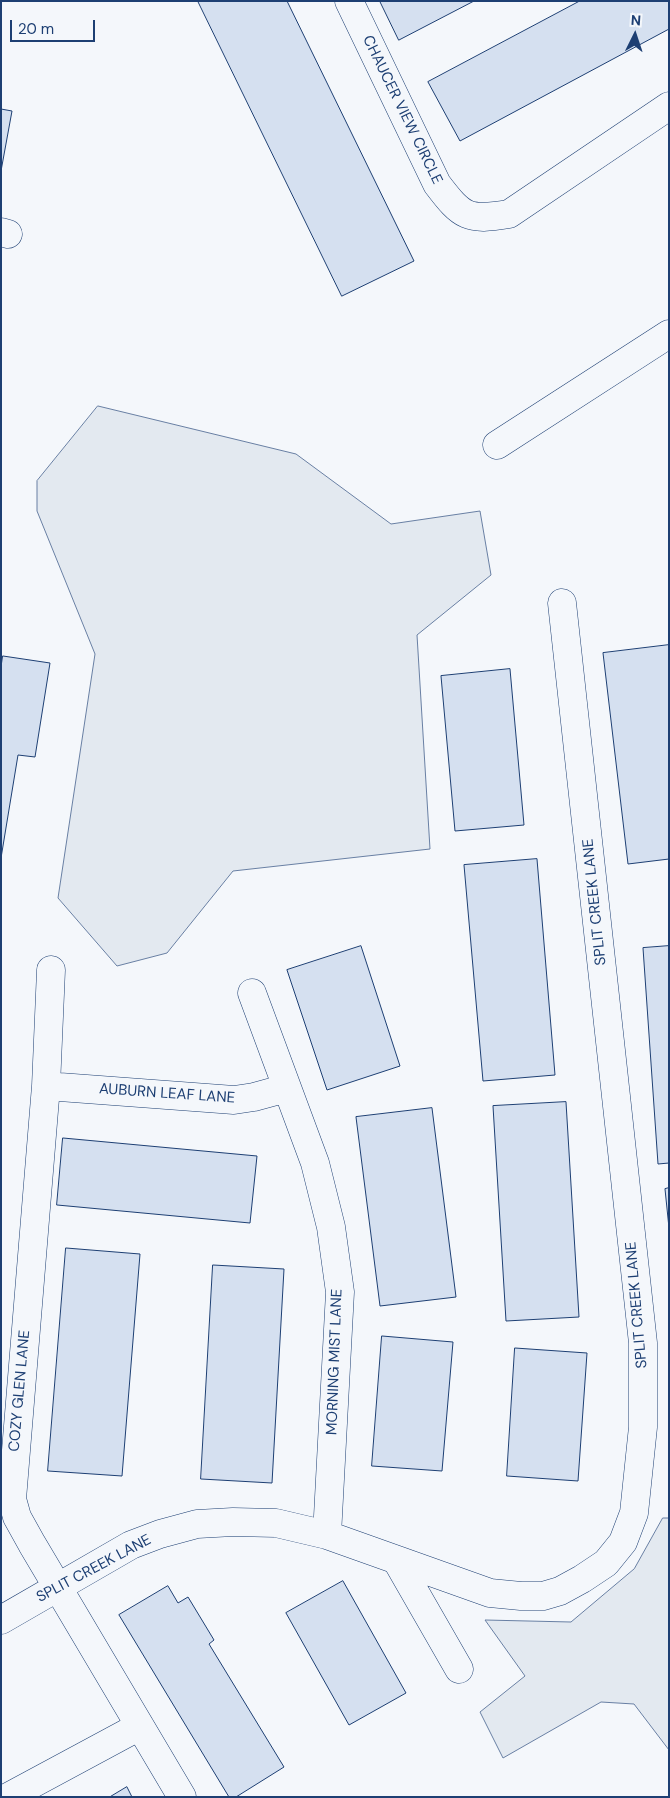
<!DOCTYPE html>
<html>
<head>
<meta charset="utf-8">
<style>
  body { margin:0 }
  #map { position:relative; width:670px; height:1798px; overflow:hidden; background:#f4f7fb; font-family:"DM Sans",sans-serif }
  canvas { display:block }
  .frame { position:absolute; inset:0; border:2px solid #1d3f73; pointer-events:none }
  .north { position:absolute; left:610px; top:10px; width:50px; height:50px; -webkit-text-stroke:4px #f4f7fb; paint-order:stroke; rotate:4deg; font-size:14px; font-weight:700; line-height:20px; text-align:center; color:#1d3f73 }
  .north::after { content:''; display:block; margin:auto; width:18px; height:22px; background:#1d3f73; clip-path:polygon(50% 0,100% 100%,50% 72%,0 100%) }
  .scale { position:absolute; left:10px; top:20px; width:85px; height:22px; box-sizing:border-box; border:2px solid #1d3f73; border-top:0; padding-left:6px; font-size:15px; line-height:18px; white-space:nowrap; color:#1d3f73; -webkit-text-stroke:4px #f4f7fb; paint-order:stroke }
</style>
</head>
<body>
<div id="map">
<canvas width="670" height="1798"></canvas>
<div class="frame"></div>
<div class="north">N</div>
<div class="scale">20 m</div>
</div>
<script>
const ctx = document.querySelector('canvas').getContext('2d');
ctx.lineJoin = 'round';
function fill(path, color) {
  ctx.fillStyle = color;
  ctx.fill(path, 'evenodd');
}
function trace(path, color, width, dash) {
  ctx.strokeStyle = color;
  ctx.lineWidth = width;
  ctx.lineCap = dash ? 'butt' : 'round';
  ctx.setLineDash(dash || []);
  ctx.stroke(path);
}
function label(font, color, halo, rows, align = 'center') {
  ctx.font = font + ' "DM Sans",sans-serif';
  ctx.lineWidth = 4;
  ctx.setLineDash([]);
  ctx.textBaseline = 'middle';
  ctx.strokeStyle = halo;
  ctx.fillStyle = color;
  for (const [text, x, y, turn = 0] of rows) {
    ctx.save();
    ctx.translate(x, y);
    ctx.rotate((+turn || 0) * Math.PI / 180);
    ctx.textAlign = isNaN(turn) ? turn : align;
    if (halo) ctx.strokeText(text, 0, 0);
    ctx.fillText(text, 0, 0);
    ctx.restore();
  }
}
const green = new Path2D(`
  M 98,406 L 296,454 L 391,524 L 480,511 L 491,575 L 417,635 L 430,849 L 233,871 L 167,953 L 117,966 L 58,898 L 95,654 L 37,511 L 37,481 Z
  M 663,1518 L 669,1518 L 669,1750 L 634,1704 L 601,1702 L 503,1758 L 480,1712 L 525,1676 L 485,1620 L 571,1622 L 634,1569 Z`);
const building = new Path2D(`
  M 198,1 L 287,1 L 414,261 L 342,296 Z
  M 380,1 L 474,1 L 399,40 Z
  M 580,1 L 669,1 L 669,29 L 460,141 L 428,82 Z
  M 1,109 L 12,111 L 1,171 Z
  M 669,645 L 669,859 L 628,864 L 603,653 Z
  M 3,656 L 50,663 L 35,757 L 18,755 L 1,858 L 1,667 Z
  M 510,669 L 524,825 L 455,831 L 441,676 Z
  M 537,859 L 555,1075 L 483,1081 L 464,865 Z
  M 361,946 L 400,1066 L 327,1090 L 287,970 Z
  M 669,946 L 669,1163 L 658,1164 L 643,948 Z
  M 566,1102 L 579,1317 L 506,1321 L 493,1106 Z
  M 432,1108 L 456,1297 L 380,1306 L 356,1117 Z
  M 63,1138 L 257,1156 L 250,1223 L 57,1205 Z
  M 669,1188 L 669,1228 L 665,1189 Z
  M 66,1248 L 140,1254 L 122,1476 L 48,1471 Z
  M 213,1265 L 284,1269 L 272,1483 L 201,1479 Z
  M 382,1336 L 453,1342 L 442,1471 L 372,1466 Z
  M 515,1348 L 587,1353 L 578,1481 L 507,1476 Z
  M 343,1581 L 406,1693 L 349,1725 L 286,1613 Z
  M 168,1586 L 178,1603 L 188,1597 L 214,1640 L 209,1644 L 284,1767 L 236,1797 L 229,1797 L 119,1615 Z
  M 127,1787 L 132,1797 L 110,1797 Z`);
const minor = new Path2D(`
  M 349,1 L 437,184 C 462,217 468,221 509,214 L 669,106
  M 1,232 L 8,234
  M 497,445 L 669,334
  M 51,970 L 46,1086 L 12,1499 L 17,1517 L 32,1544 L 182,1797
  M 252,993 L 315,1163 L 331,1227 L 340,1292 L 327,1535
  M 46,1086 L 234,1100 L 254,1097 L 287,1088
  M 397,1561 L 459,1669
  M 1,1620 L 131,1545 L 160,1534 L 197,1524 L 233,1522 L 276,1523 L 327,1535 L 490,1593 L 521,1596 L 543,1596 L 560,1591 L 582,1579 L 606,1563 L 623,1542 L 634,1513 L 643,1427 L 643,1343 L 562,603
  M 8,1797 L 140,1726`);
const streetNames = [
  ["CHAUCER VIEW CIRCLE",402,110,64],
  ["SPLIT CREEK LANE",595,902,-96],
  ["AUBURN LEAF LANE",167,1094,4],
  ["SPLIT CREEK LANE",637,1305,-95],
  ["MORNING MIST LANE",335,1362,-88],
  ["COZY GLEN LANE",20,1391,-85],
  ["SPLIT CREEK LANE",94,1569,-28]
];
fill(green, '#e3e9f0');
trace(green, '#687fa3', 1);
fill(building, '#d5e0f0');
trace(building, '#1d3f73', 1);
trace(minor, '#1d3f73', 29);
trace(minor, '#f4f7fb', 28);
label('15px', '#1d3f73', '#f4f7fb', streetNames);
</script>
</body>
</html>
